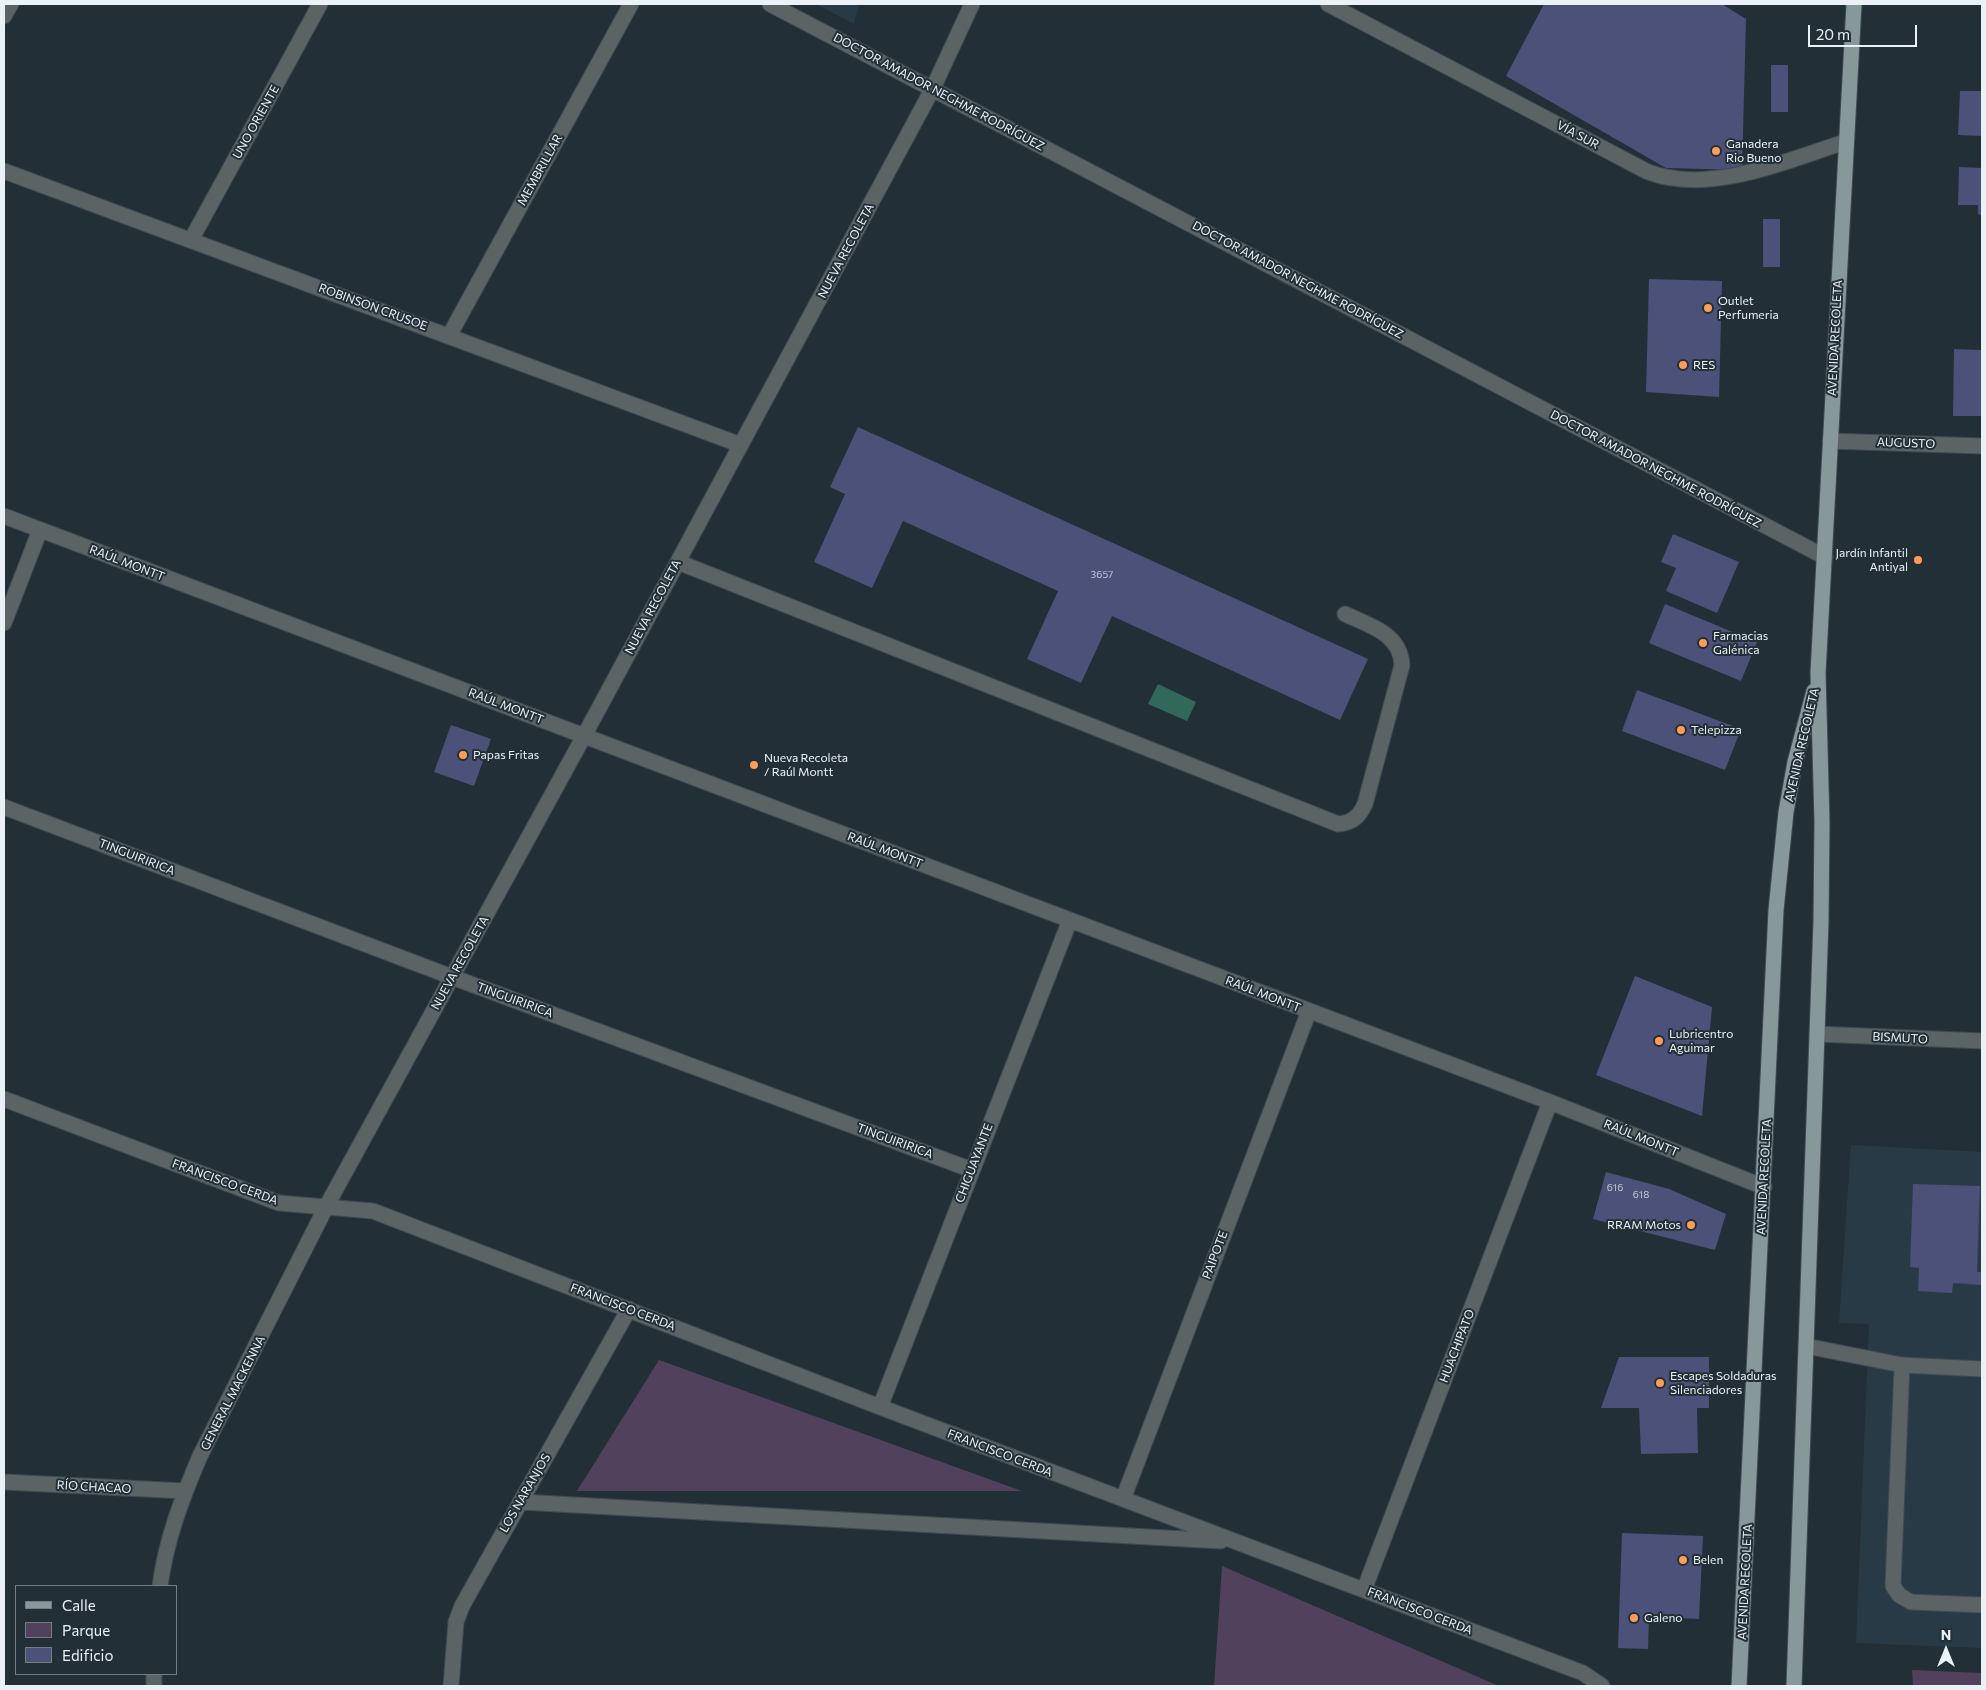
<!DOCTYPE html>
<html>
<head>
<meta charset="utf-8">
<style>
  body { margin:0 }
  #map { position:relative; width:1986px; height:1690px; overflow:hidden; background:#232f37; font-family:Commissioner,sans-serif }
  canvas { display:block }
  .frame { position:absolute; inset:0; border:5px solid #eaf1f7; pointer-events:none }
  .legend { position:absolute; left:15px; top:1585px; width:162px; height:90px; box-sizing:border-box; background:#232f37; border:1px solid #737d84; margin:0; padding:6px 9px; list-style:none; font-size:15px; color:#eaf1f7 }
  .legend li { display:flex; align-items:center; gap:10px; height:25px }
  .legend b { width:25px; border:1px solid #737d84 }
  .north { position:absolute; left:1921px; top:1625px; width:50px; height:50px; -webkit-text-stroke:4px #232f37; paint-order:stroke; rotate:0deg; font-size:14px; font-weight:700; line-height:20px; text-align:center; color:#eaf1f7 }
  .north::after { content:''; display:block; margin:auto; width:18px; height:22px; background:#eaf1f7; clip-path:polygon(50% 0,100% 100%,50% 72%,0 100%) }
  .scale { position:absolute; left:1808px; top:25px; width:109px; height:22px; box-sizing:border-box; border:2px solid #eaf1f7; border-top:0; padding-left:6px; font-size:15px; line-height:18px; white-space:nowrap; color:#eaf1f7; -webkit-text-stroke:4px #232f37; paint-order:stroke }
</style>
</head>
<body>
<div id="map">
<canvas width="1986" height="1690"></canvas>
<div class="frame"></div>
<ul class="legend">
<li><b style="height:6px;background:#87989a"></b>Calle</li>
<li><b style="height:14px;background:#51415d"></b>Parque</li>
<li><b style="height:14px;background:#4b5179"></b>Edificio</li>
</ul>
<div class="north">N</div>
<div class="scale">20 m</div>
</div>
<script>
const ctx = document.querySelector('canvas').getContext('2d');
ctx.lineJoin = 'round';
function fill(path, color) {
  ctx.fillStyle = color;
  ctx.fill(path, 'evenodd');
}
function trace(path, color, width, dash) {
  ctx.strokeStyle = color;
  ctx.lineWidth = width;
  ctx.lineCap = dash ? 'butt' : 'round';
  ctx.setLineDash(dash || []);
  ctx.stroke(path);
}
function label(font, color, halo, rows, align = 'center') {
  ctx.font = font + ' Commissioner,sans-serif';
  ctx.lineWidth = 4;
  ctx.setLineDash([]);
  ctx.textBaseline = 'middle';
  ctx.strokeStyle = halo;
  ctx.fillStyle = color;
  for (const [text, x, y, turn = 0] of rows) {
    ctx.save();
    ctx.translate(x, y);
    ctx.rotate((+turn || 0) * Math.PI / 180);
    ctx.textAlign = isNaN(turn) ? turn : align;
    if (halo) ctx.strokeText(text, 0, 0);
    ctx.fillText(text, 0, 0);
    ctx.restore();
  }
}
const built = new Path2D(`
  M 816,4 L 859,4 L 854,24 Z
  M 1851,1145 L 1982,1152 L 1982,1648 L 1856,1643 L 1869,1324 L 1839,1323 Z`);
const green = new Path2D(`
  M 659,1360 L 1022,1491 L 577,1491 Z
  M 1222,1566 L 1499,1686 L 1214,1686 Z
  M 1912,1670 L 1982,1673 L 1982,1686 L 1913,1686 Z`);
const water = new Path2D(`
  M 1158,684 L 1196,702 L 1187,721 L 1148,704 Z`);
const building = new Path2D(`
  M 1544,4 L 1722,4 L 1746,19 L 1742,170 L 1666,168 L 1506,76 Z
  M 1771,65 L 1788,65 L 1788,112 L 1771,112 Z
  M 1960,91 L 1982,91 L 1982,136 L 1958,135 Z
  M 1959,167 L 1982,168 L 1982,215 L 1978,214 L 1978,205 L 1958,205 Z
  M 1763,219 L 1780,219 L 1780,267 L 1763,267 Z
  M 1649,279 L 1722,281 L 1719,397 L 1646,392 Z
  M 1954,349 L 1982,350 L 1982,416 L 1953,416 Z
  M 858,427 L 1368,659 L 1340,720 L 1112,616 L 1081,683 L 1027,659 L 1058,591 L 903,521 L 872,588 L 814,562 L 845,494 L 830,487 Z
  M 1673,534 L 1739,562 L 1717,613 L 1666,591 L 1676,568 L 1661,562 Z
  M 1665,604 L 1757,642 L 1741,681 L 1649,643 Z
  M 1637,690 L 1741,729 L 1725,770 L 1622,731 Z
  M 451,725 L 491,739 L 474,786 L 434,772 Z
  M 1635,976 L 1712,1007 L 1702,1116 L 1596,1075 Z
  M 1606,1172 L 1669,1189 L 1726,1214 L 1715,1250 L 1593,1219 Z
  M 1913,1184 L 1980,1186 L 1977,1272 L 1982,1272 L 1982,1285 L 1953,1283 L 1952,1293 L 1918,1291 L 1919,1268 L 1910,1267 Z
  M 1619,1357 L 1709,1357 L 1709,1408 L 1697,1408 L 1698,1453 L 1641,1454 L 1639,1408 L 1601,1408 Z
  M 1622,1533 L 1703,1536 L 1699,1619 L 1649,1617 L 1648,1649 L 1618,1648 Z`);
const lane = new Path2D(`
  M 678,562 L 1338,824 C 1352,823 1359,817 1365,804 L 1402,665 C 1400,633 1370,626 1345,614
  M 1806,1346 L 1902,1365 L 1982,1369
  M 1902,1365 L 1893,1586 L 1899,1595 L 1911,1602 L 1982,1605`);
const street = new Path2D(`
  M 770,4 L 1825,557
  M 1328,4 L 1648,172 C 1710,195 1785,161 1845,142
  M 4,16 L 11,4
  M 4,171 L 741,445
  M 191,240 L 320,4
  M 449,336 L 631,4
  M 1830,441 L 1982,446
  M 4,516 L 1550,1102 L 1764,1187
  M 4,623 L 40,530
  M 4,807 L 452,977 L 972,1170
  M 1817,1034 L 1982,1041
  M 4,1099 L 279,1203 L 373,1211 L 880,1407 L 1583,1673 L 1602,1686
  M 880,1407 L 1070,920
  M 4,1482 L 185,1491
  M 1123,1499 L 1309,1011
  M 521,1502 L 1221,1541
  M 160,1586 C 166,1540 182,1498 200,1456 L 326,1207 L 584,736 L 933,88 L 972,4
  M 1364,1590 L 1550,1102
  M 154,1686 L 154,1674
  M 451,1686 L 456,1622 L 462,1606 L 629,1309`);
const primary = new Path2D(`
  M 1739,1686 L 1776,910 L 1786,812 L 1795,762 L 1814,691
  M 1794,1686 L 1821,921 L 1822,822 L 1818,673 L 1854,4`);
const markers = [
  [1716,151,5,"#fe9c58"],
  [1708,308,5,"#fe9c58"],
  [1683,365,5,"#fe9c58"],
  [1918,560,5,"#fe9c58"],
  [1703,643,5,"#fe9c58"],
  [1681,730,5,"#fe9c58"],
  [463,755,5,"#fe9c58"],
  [754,765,5,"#fe9c58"],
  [1659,1041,5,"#fe9c58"],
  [1691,1225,5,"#fe9c58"],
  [1660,1383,5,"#fe9c58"],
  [1683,1560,5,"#fe9c58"],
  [1634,1618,5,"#fe9c58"]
];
const numberNames = [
  ["3657",1102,575],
  ["616",1615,1188],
  ["618",1641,1195]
];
const streetNames = [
  ["DOCTOR AMADOR NEGHME RODRÍGUEZ",939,92,28],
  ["UNO ORIENTE",256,122,-61],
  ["VÍA SUR",1578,135,28],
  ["MEMBRILLAR",540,170,-61],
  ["NUEVA RECOLETA",846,251,-62],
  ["DOCTOR AMADOR NEGHME RODRÍGUEZ",1298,280,28],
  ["ROBINSON CRUSOE",373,307,20],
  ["AVENIDA RECOLETA",1835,338,-87],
  ["AUGUSTO",1906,443,2],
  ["DOCTOR AMADOR NEGHME RODRÍGUEZ",1656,469,28],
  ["RAÚL MONTT",127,563,21],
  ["NUEVA RECOLETA",653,607,-62],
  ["RAÚL MONTT",506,706,21],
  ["AVENIDA RECOLETA",1802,745,-77],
  ["RAÚL MONTT",885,850,21],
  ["TINGUIRIRICA",137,857,21],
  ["NUEVA RECOLETA",460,963,-61],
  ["RAÚL MONTT",1263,994,21],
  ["TINGUIRIRICA",515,1000,20],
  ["BISMUTO",1900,1038,3],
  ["RAÚL MONTT",1641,1138,22],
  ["TINGUIRIRICA",895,1141,20],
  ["CHIGUAYANTE",974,1163,-69],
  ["AVENIDA RECOLETA",1764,1177,-87],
  ["FRANCISCO CERDA",225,1182,20],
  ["PAIPOTE",1215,1255,-69],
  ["FRANCISCO CERDA",623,1307,21],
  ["HUACHIPATO",1457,1346,-69],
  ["GENERAL MACKENNA",233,1393,-63],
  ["FRANCISCO CERDA",1000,1453,21],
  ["RÍO CHACAO",94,1487,3],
  ["LOS NARANJOS",525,1493,-60],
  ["AVENIDA RECOLETA",1745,1582,-87],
  ["FRANCISCO CERDA",1420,1611,21]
];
const poiNames = [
  ["Ganadera",1726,144],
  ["Rio Bueno",1726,158],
  ["Outlet",1718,301],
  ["Perfumeria",1718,315],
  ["RES",1693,365],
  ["Jardín Infantil",1908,553,"right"],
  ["Antiyal",1908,567,"right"],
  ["Farmacias",1713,636],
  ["Galénica",1713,650],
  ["Telepizza",1691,730],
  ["Papas Fritas",473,755],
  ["Nueva Recoleta",764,758],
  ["/ Raúl Montt",764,772],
  ["Lubricentro",1669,1034],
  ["Aguimar",1669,1048],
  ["RRAM Motos",1681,1225,"right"],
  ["Escapes Soldaduras",1670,1376],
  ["Silenciadores",1670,1390],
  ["Belen",1693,1560],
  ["Galeno",1644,1618]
];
fill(built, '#293a47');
fill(green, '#51415d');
fill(water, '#306959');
fill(building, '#4b5179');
trace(lane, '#3f4a52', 17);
trace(street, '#3f4a52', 17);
trace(primary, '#3f4a52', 17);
trace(lane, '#5b6364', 15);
trace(street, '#5b6364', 15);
trace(primary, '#87989a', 15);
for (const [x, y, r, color] of markers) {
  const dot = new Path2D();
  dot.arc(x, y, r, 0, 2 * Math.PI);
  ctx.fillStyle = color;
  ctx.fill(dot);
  trace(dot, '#232f37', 2);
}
label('10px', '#c2c9d8', null, numberNames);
label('12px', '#eaf1f7', '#232f37', streetNames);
label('12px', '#eaf1f7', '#232f37', poiNames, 'left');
</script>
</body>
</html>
